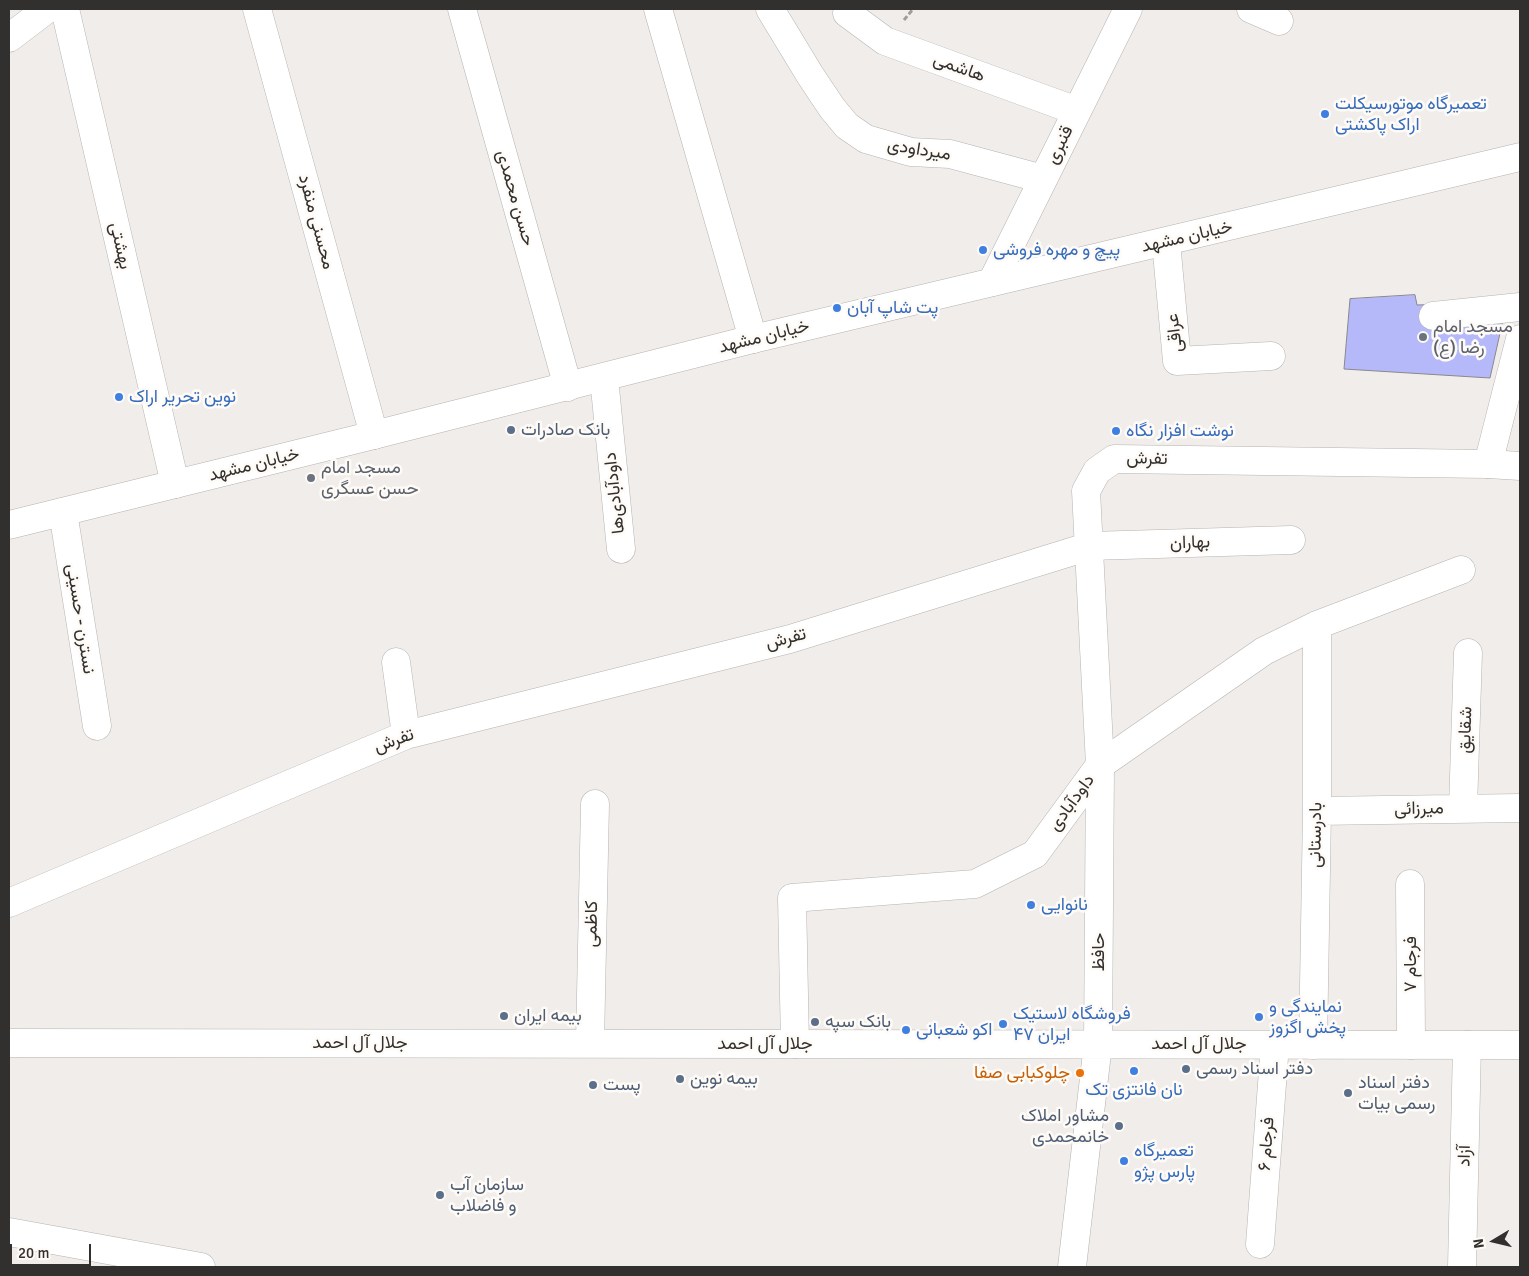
<!DOCTYPE html>
<html>
<head>
<meta charset="utf-8">
<style>
  body { margin:0 }
  #map { position:relative; width:1529px; height:1276px; overflow:hidden; background:#f1edea; font-family:Signika,sans-serif }
  canvas { display:block }
  .frame { position:absolute; inset:0; border:10px solid #32302f; pointer-events:none }
  .north { position:absolute; left:1469px; top:1216px; width:50px; height:50px; -webkit-text-stroke:4px #fefbf7; paint-order:stroke; rotate:261deg; font-size:14px; font-weight:700; line-height:20px; text-align:center; color:#32302f }
  .north::after { content:''; display:block; margin:auto; width:18px; height:22px; background:#32302f; clip-path:polygon(50% 0,100% 100%,50% 72%,0 100%) }
  .scale { position:absolute; left:10px; top:1244px; width:81px; height:22px; box-sizing:border-box; border:2px solid #32302f; border-top:0; padding-left:6px; font-size:15px; line-height:18px; white-space:nowrap; color:#32302f; -webkit-text-stroke:4px #fefbf7; paint-order:stroke }
</style>
</head>
<body>
<div id="map">
<canvas width="1529" height="1276"></canvas>
<div class="frame"></div>
<div class="north">N</div>
<div class="scale">20 m</div>
</div>
<script>
const ctx = document.querySelector('canvas').getContext('2d');
ctx.lineJoin = 'round';
function fill(path, color) {
  ctx.fillStyle = color;
  ctx.fill(path, 'evenodd');
}
function trace(path, color, width, dash) {
  ctx.strokeStyle = color;
  ctx.lineWidth = width;
  ctx.lineCap = dash ? 'butt' : 'round';
  ctx.setLineDash(dash || []);
  ctx.stroke(path);
}
function label(font, color, halo, rows, align = 'center') {
  ctx.font = font + ' Signika,Vazirmatn,sans-serif';
  ctx.lineWidth = 5;
  ctx.setLineDash([]);
  ctx.textBaseline = 'middle';
  ctx.strokeStyle = halo;
  ctx.fillStyle = color;
  for (const [text, x, y, turn = 0] of rows) {
    ctx.save();
    ctx.translate(x, y);
    ctx.rotate((+turn || 0) * Math.PI / 180);
    ctx.textAlign = isNaN(turn) ? turn : align;
    if (halo) ctx.strokeText(text, 0, 0);
    ctx.fillText(text, 0, 0);
    ctx.restore();
  }
}
const building = new Path2D(`
  M 1415,295 L 1417,305 L 1507,302 L 1490,378 L 1344,369 L 1350,299 Z`);
const path = new Path2D(`
  M 904,20 L 913,9`);
const street = new Path2D(`
  M 65,9 L 175,484
  M 257,9 L 374,435
  M 462,9 L 568,387
  M 658,9 L 753,339
  M 770,9 L 810,75 L 832,108 L 847,126 L 866,139 L 911,152 L 950,154 L 1043,179
  M 1251,9 L 1279,21
  M 847,13 L 885,41 L 1077,111
  M 1166,242 L 1177,361 L 1271,356
  M 992,282 L 1128,9
  M 1433,316 L 1520,307
  M 604,378 L 621,549
  M 1488,464 L 1520,339
  M 63,512 L 97,726
  M 396,662 L 406,735
  M 1463,808 L 1468,653
  M 1317,811 L 1520,808
  M 1410,884 L 1411,1045
  M 9,903 L 406,735 L 790,639 L 1090,546 L 1291,540
  M 590,1043 L 595,804
  M 795,1044 L 792,898 L 975,884 L 1035,854 L 1100,765 L 1264,651 L 1317,625 L 1461,570
  M 1313,1045 L 1317,811 L 1317,625
  M 9,1232 L 201,1267
  M 1260,1244 L 1275,1044
  M 1462,1267 L 1467,1045`);
const secondary = new Path2D(`
  M 9,38 L 47,9
  M 9,525 L 374,435 L 753,339 L 1520,157
  M 9,1043 L 1520,1045
  M 1072,1267 L 1098,1044 L 1100,765 L 1086,491 L 1097,471 L 1114,459 L 1488,464 L 1520,466`);
const markers = [
  [1325,114,5,"#3f7fe0"],
  [983,250,5,"#3f7fe0"],
  [837,308,5,"#3f7fe0"],
  [1423,337,5,"#6b7280"],
  [119,397,5,"#3f7fe0"],
  [511,430,5,"#5c6f8a"],
  [1116,431,5,"#3f7fe0"],
  [311,478,5,"#6b7280"],
  [1031,905,5,"#3f7fe0"],
  [504,1016,5,"#5c6f8a"],
  [1259,1017,5,"#3f7fe0"],
  [815,1022,5,"#5c6f8a"],
  [1003,1024,5,"#3f7fe0"],
  [906,1030,5,"#3f7fe0"],
  [1186,1069,5,"#5c6f8a"],
  [1134,1071,5,"#3f7fe0"],
  [1080,1073,5,"#e8710a"],
  [680,1079,5,"#5c6f8a"],
  [593,1085,5,"#5c6f8a"],
  [1348,1093,5,"#5c6f8a"],
  [1119,1126,5,"#5c6f8a"],
  [1124,1161,5,"#3f7fe0"],
  [440,1195,5,"#5c6f8a"]
];
const streetNames = [
  ["هاشمی",959,68,20],
  ["قنبری",1060,145,-64],
  ["میرداودی",919,150,9],
  ["حسن محمدی",515,198,74],
  ["محسنی منفرد",316,222,75],
  ["خیابان مشهد",1187,237,-13],
  ["بهشتی",120,246,77],
  ["عراقی",1175,333,-97],
  ["خیابان مشهد",764,337,-14],
  ["تفرش",1147,459,1],
  ["خیابان مشهد",254,465,-14],
  ["داودآبادی‌ها",615,493,-96],
  ["بهاران",1190,543,-2],
  ["نسترن - حسینی",80,619,81],
  ["تفرش",786,639,-15],
  ["شقایق",1466,730,-88],
  ["تفرش",394,741,-20],
  ["داودآبادی",1072,803,-54],
  ["میرزائی",1419,809,-1],
  ["بادرستانی",1316,835,-89],
  ["کاظمی",592,924,-89],
  ["حافظ",1099,952,-90],
  ["فرجام ۷",1411,964,-90],
  ["جلال آل احمد",360,1043],
  ["جلال آل احمد",765,1044],
  ["جلال آل احمد",1199,1044],
  ["فرجام ۶",1267,1144,-86],
  ["آزاد",1465,1156,-89]
];
const shopNames = [
  ["تعمیرگاه موتورسیکلت",1335,104],
  ["اراک پاکشتی",1335,125],
  ["پیچ و مهره فروشی",993,250],
  ["پت شاپ آبان",847,308],
  ["نوین تحریر اراک",129,397],
  ["نوشت افزار نگاه",1126,431],
  ["نانوایی",1041,905],
  ["نمایندگی و",1269,1007],
  ["پخش اگزوز",1269,1028],
  ["فروشگاه لاستیک",1013,1014],
  ["ایران ۴۷",1013,1035],
  ["اکو شعبانی",916,1030],
  ["نان فانتزی تک",1134,1090,"center"],
  ["تعمیرگاه",1134,1151],
  ["پارس پژو",1134,1172]
];
const worshipNames = [
  ["مسجد امام",1433,327],
  ["رضا (ع)",1433,348],
  ["مسجد امام",321,468],
  ["حسن عسگری",321,489]
];
const serviceNames = [
  ["بانک صادرات",521,430],
  ["بیمه ایران",514,1016],
  ["بانک سپه",825,1022],
  ["دفتر اسناد رسمی",1196,1069],
  ["بیمه نوین",690,1079],
  ["دفتر اسناد",1358,1083],
  ["رسمی بیات",1358,1104],
  ["پست",603,1085],
  ["مشاور املاک",1109,1116,"right"],
  ["خانمحمدی",1109,1137,"right"],
  ["سازمان آب",450,1185],
  ["و فاضلاب",450,1206]
];
const foodNames = [
  ["چلوکبابی صفا",1070,1073]
];
fill(building, '#b5b9f9');
trace(building, '#88888c', 1);
trace(street, '#b6b3b0', 29);
trace(secondary, '#b6b3b0', 29);
trace(path, '#9f9c9a', 3, [5, 2.5]);
trace(street, '#fff', 28);
trace(secondary, '#fff', 28);
for (const [x, y, r, color] of markers) {
  const dot = new Path2D();
  dot.arc(x, y, r, 0, 2 * Math.PI);
  ctx.fillStyle = color;
  ctx.fill(dot);
  trace(dot, '#fefbf7', 2);
}
label('18px', '#32302f', '#fefbf7', streetNames);
label('18px', '#366cbe', '#fefbf7', shopNames, 'left');
label('18px', '#5b616d', '#fefbf7', worshipNames, 'left');
label('18px', '#4e5e75', '#fefbf7', serviceNames, 'left');
label('18px', '#c56008', '#fefbf7', foodNames, 'right');
</script>
</body>
</html>
